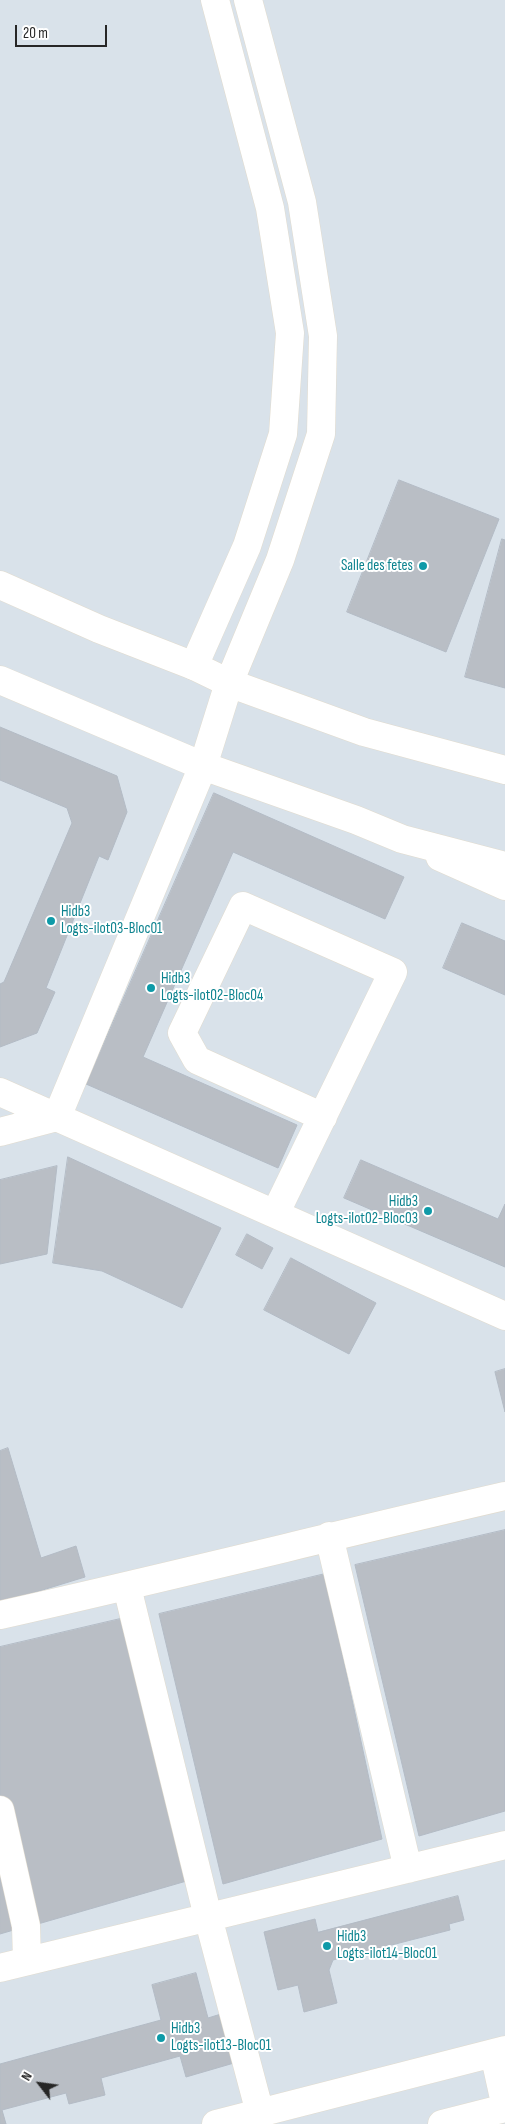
<!DOCTYPE html>
<html>
<head>
<meta charset="utf-8">
<style>
  body { margin:0 }
  #map { position:relative; width:505px; height:2124px; overflow:hidden; background:#d9e2ea; font-family:"Sofia Sans Condensed",sans-serif }
  canvas { display:block }
  .north { position:absolute; left:15px; top:2059px; width:50px; height:50px; -webkit-text-stroke:4px #fff; paint-order:stroke; rotate:300deg; font-size:14px; font-weight:700; line-height:20px; text-align:center; color:#272727 }
  .north::after { content:''; display:block; margin:auto; width:18px; height:22px; background:#272727; clip-path:polygon(50% 0,100% 100%,50% 72%,0 100%) }
  .scale { position:absolute; left:15px; top:25px; width:92px; height:22px; box-sizing:border-box; border:2px solid #272727; border-top:0; padding-left:6px; font-size:15px; line-height:18px; white-space:nowrap; color:#272727; -webkit-text-stroke:4px #fff; paint-order:stroke }
</style>
</head>
<body>
<div id="map">
<canvas width="505" height="2124"></canvas>
<div class="north">N</div>
<div class="scale">20 m</div>
</div>
<script>
const ctx = document.querySelector('canvas').getContext('2d');
ctx.lineJoin = 'round';
function fill(path, color) {
  ctx.fillStyle = color;
  ctx.fill(path, 'evenodd');
}
function trace(path, color, width, dash) {
  ctx.strokeStyle = color;
  ctx.lineWidth = width;
  ctx.lineCap = dash ? 'butt' : 'round';
  ctx.setLineDash(dash || []);
  ctx.stroke(path);
}
function label(font, color, halo, rows, align = 'center') {
  ctx.font = font + ' "Sofia Sans Condensed",sans-serif';
  ctx.lineWidth = 4;
  ctx.setLineDash([]);
  ctx.textBaseline = 'middle';
  ctx.strokeStyle = halo;
  ctx.fillStyle = color;
  for (const [text, x, y, turn = 0] of rows) {
    ctx.save();
    ctx.translate(x, y);
    ctx.rotate((+turn || 0) * Math.PI / 180);
    ctx.textAlign = isNaN(turn) ? turn : align;
    if (halo) ctx.strokeText(text, 0, 0);
    ctx.fillText(text, 0, 0);
    ctx.restore();
  }
}
const building = new Path2D(`
  M 399,480 L 499,519 L 446,652 L 347,612 Z
  M 502,539 L 505,540 L 505,688 L 465,677 Z
  M 0,727 L 117,776 L 127,812 L 108,860 L 99,856 L 46,988 L 55,992 L 37,1033 L 0,1047 L 0,984 L 4,982 L 72,823 L 67,808 L 0,780 Z
  M 214,793 L 404,877 L 385,919 L 233,852 L 143,1057 L 297,1125 L 278,1168 L 86,1084 Z
  M 462,923 L 505,941 L 505,995 L 443,968 Z
  M 68,1157 L 221,1228 L 182,1308 L 102,1271 L 53,1263 Z
  M 361,1160 L 498,1219 L 505,1204 L 505,1267 L 344,1198 Z
  M 57,1166 L 47,1254 L 0,1264 L 0,1180 Z
  M 247,1234 L 273,1248 L 262,1269 L 236,1255 Z
  M 291,1258 L 376,1303 L 349,1354 L 264,1310 Z
  M 505,1369 L 505,1412 L 495,1372 Z
  M 8,1448 L 41,1558 L 76,1546 L 85,1577 L 0,1603 L 0,1451 Z
  M 505,1530 L 505,1811 L 419,1836 L 355,1565 Z
  M 325,1574 L 382,1839 L 223,1884 L 159,1614 Z
  M 133,1616 L 190,1880 L 31,1926 L 0,1795 L 0,1647 Z
  M 0,1854 L 17,1929 L 0,1934 Z
  M 458,1896 L 464,1920 L 449,1924 L 450,1930 L 333,1960 L 329,1970 L 337,2003 L 304,2012 L 298,1985 L 278,1990 L 264,1932 L 315,1919 L 318,1932 Z
  M 196,1973 L 208,2018 L 221,2014 L 234,2063 L 186,2077 L 180,2056 L 101,2078 L 105,2095 L 69,2104 L 66,2093 L 2,2110 L 6,2124 L 0,2124 L 0,2064 L 161,2020 L 152,1985 Z`);
const street = new Path2D(`
  M 194,666 L 247,546 L 283,434 L 290,333 L 270,208 L 215,0
  M 440,857 L 505,886
  M 0,1092 L 505,1316
  M 0,1132 L 57,1117 L 203,766 L 229,683 L 280,560 L 321,434 L 323,336 L 302,202 L 248,0
  M 275,1214 L 393,972 L 243,906 L 182,1033 L 197,1060 L 323,1117
  M 329,1536 L 408,1869
  M 127,1587 L 208,1917 L 260,2113
  M 0,1615 C 169,1577 336,1535 505,1496
  M 0,1810 L 26,1926 L 27,1961
  M 0,1968 L 505,1845
  M 494,2053 L 505,2103
  M 216,2124 L 505,2050
  M 442,2124 L 505,2108`);
const secondary = new Path2D(`
  M 0,585 L 99,629 L 194,666 L 229,683 L 364,732 L 505,770
  M 0,680 L 203,766 L 356,820 L 402,839 L 505,866`);
const markers = [
  [423,566,5,"#0f9aa8"],
  [51,921,5,"#0f9aa8"],
  [151,988,5,"#0f9aa8"],
  [428,1211,5,"#0f9aa8"],
  [327,1946,5,"#0f9aa8"],
  [161,2038,5,"#0f9aa8"]
];
const cultureNames = [
  ["Salle des fetes",413,566,"right"],
  ["Hidb3",61,912],
  ["Logts-ilot03-Bloc01",61,929],
  ["Hidb3",161,979],
  ["Logts-ilot02-Bloc04",161,996],
  ["Hidb3",418,1202,"right"],
  ["Logts-ilot02-Bloc03",418,1219,"right"],
  ["Hidb3",337,1937],
  ["Logts-ilot14-Bloc01",337,1954],
  ["Hidb3",171,2029],
  ["Logts-ilot13-Bloc01",171,2046]
];
fill(building, '#b9bec5');
trace(building, '#b3bbc5', 1);
trace(street, '#e1dbce', 29);
trace(secondary, '#e1dbce', 29);
trace(street, '#fff', 28);
trace(secondary, '#fff', 28);
for (const [x, y, r, color] of markers) {
  const dot = new Path2D();
  dot.arc(x, y, r, 0, 2 * Math.PI);
  ctx.fillStyle = color;
  ctx.fill(dot);
  trace(dot, '#fff', 2);
}
label('15px', '#0d838f', '#fff', cultureNames, 'left');
</script>
</body>
</html>
